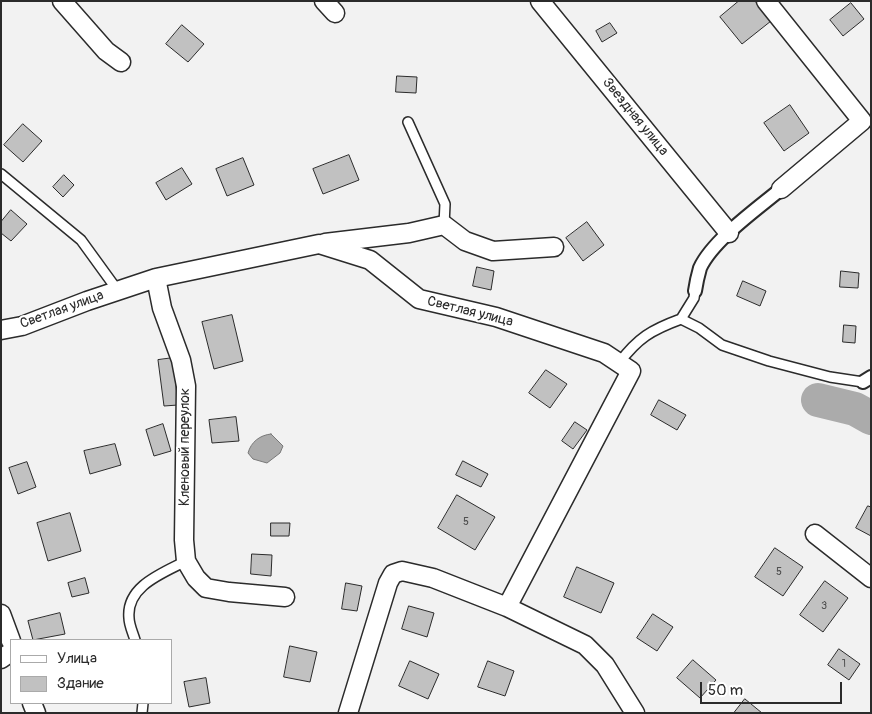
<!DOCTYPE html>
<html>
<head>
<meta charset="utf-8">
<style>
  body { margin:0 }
  #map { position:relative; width:872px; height:714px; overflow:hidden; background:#f2f2f2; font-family:Pangolin,sans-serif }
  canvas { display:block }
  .frame { position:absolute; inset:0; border:2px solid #2b2b2b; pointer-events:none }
  .legend { position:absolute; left:10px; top:639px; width:162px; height:65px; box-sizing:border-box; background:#fff; border:1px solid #aaa; margin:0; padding:6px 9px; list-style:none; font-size:15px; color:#2b2b2b }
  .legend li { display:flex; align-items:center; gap:10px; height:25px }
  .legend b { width:25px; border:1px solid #aaa }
  .scale { position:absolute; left:700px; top:682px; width:142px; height:22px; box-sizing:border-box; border:2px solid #2b2b2b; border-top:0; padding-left:6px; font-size:15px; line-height:18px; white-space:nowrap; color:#2b2b2b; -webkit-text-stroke:4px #fff; paint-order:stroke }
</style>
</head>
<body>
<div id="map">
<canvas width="872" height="714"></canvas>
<div class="frame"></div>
<ul class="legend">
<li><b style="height:6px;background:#fff"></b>Улица</li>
<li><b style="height:14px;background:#c1c1c1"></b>Здание</li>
</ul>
<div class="scale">50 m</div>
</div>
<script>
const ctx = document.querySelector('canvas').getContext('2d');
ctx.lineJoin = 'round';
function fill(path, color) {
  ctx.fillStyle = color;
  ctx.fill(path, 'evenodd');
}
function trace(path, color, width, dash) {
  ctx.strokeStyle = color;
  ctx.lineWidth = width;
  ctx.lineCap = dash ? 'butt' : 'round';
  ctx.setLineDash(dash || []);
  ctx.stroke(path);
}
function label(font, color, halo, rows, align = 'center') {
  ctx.font = font + ' Pangolin,sans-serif';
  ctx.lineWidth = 4;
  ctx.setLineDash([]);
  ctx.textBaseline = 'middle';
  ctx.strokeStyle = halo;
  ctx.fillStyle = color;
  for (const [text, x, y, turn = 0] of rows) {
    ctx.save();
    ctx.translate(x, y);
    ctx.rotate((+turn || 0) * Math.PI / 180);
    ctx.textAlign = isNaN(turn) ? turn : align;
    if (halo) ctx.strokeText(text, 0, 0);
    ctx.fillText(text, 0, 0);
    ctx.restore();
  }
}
const water = new Path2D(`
  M 271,434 L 283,446 L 280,453 L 267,463 L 253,459 L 248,453 C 251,442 260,435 271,434 Z`);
const river = new Path2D(`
  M 818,400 L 855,409 L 871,418`);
const building = new Path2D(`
  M 739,1 L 755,1 L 771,21 L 742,44 L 720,17 Z
  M 851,3 L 864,19 L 843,36 L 830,20 Z
  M 610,23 L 617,33 L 602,42 L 596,31 Z
  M 182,25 L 204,44 L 188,62 L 166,44 Z
  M 397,76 L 417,77 L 416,93 L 396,92 Z
  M 790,105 L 809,133 L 784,151 L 764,123 Z
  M 23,124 L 42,141 L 23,162 L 4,145 Z
  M 349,155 L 359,180 L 323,194 L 313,169 Z
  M 243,158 L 254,185 L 227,196 L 216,169 Z
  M 182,168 L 192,184 L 166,200 L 156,183 Z
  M 64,175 L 74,185 L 63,197 L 53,187 Z
  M 11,210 L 27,224 L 11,241 L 1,233 L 1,222 Z
  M 587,222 L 604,245 L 583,261 L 566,238 Z
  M 477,267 L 494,271 L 491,290 L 473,286 Z
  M 841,271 L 859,273 L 858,288 L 840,287 Z
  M 743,281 L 766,291 L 760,306 L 737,296 Z
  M 232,315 L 243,361 L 214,369 L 202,322 Z
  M 844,325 L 856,326 L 855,343 L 843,342 Z
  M 173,358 L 178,405 L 164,406 L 158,360 Z
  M 546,370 L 567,384 L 550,408 L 529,393 Z
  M 659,400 L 686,415 L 677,430 L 651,415 Z
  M 236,417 L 239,441 L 212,443 L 209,420 Z
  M 575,422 L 587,430 L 573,449 L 562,441 Z
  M 163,424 L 171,451 L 154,456 L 146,430 Z
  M 115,444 L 121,465 L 90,474 L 84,451 Z
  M 463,461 L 488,474 L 481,487 L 456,475 Z
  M 27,462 L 36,487 L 18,494 L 9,468 Z
  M 457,495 L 495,517 L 475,550 L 438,528 Z
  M 868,506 L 871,507 L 871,536 L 856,528 Z
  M 70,513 L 81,551 L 48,561 L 37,523 Z
  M 271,523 L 290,523 L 289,536 L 271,536 Z
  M 775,548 L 803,567 L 783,596 L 755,577 Z
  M 252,554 L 272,555 L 271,576 L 251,574 Z
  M 577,567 L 614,583 L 601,613 L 564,597 Z
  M 85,578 L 89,593 L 72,597 L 68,583 Z
  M 825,581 L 848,598 L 823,632 L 800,615 Z
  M 346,583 L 362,586 L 357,611 L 342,609 Z
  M 409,606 L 434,613 L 427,637 L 402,629 Z
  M 60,613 L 65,634 L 33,640 L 28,621 Z
  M 653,614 L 673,627 L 657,651 L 637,638 Z
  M 290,646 L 317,652 L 310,682 L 284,677 Z
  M 839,649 L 860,664 L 849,680 L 828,665 Z
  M 693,660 L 716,680 L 700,698 L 677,678 Z
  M 410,661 L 439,674 L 428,699 L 399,686 Z
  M 488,661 L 514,671 L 505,696 L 478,687 Z
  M 206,678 L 210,703 L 189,707 L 184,682 Z
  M 745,699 L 762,713 L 734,713 Z`);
const service = new Path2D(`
  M 408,122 L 445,204 L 444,225
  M 1,174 L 81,240 L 118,291
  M 681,319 L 694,298 L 695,291
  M 619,363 C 638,338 651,330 681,319 L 699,328 L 722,345 L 769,361 L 830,377 L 863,382
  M 135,640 C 133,633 129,625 129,618 C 126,586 163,573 186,561
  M 142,713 L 143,703`);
const pedestrian = new Path2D(`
  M 695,291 C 696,284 698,275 700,268 C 713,240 757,209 781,189
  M 863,382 L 871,377`);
const minor = new Path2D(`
  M 62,1 L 106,51 L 121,62
  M 324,1 L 335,13
  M 540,1 L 729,233
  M 766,1 L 862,121 L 781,189
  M 325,243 L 409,233 L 444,225 L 465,241 L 493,251 L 554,247
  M 156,278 L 162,308 L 181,360 L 186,386 L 184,540 L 186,561 L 196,578 L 206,588 L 229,592 L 285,597
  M 1,330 L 22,326 L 87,301 L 156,278 L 319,244 L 370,260 L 419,299 L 496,317 L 604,353 L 631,371 L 507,607
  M 815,534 L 871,578
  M 1,614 L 11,641
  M 1,659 L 11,652
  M 32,703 L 36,713
  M 348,713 L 388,583 L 393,574 L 402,571 L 433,578 L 507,607 L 585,645 L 605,665 L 635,713`);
const numberNames = [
  ["5",466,522],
  ["5",779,572],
  ["3",824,606],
  ["1",844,664]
];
const streetNames = [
  ["Звездная улица",635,117,51],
  ["Светлая улица",62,310,-20],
  ["Светлая улица",470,312,14],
  ["Кленовый переулок",185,447,-90]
];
fill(water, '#ababab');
trace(water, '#787878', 1);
trace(river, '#ababab', 34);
fill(building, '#c1c1c1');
trace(building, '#2b2b2b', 1);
trace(service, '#2b2b2b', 12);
trace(pedestrian, '#2b2b2b', 16);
trace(minor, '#2b2b2b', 21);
trace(service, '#fff', 9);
trace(pedestrian, '#fff', 12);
trace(minor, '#fff', 18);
label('11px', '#505050', null, numberNames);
label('14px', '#2b2b2b', '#fff', streetNames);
</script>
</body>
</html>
